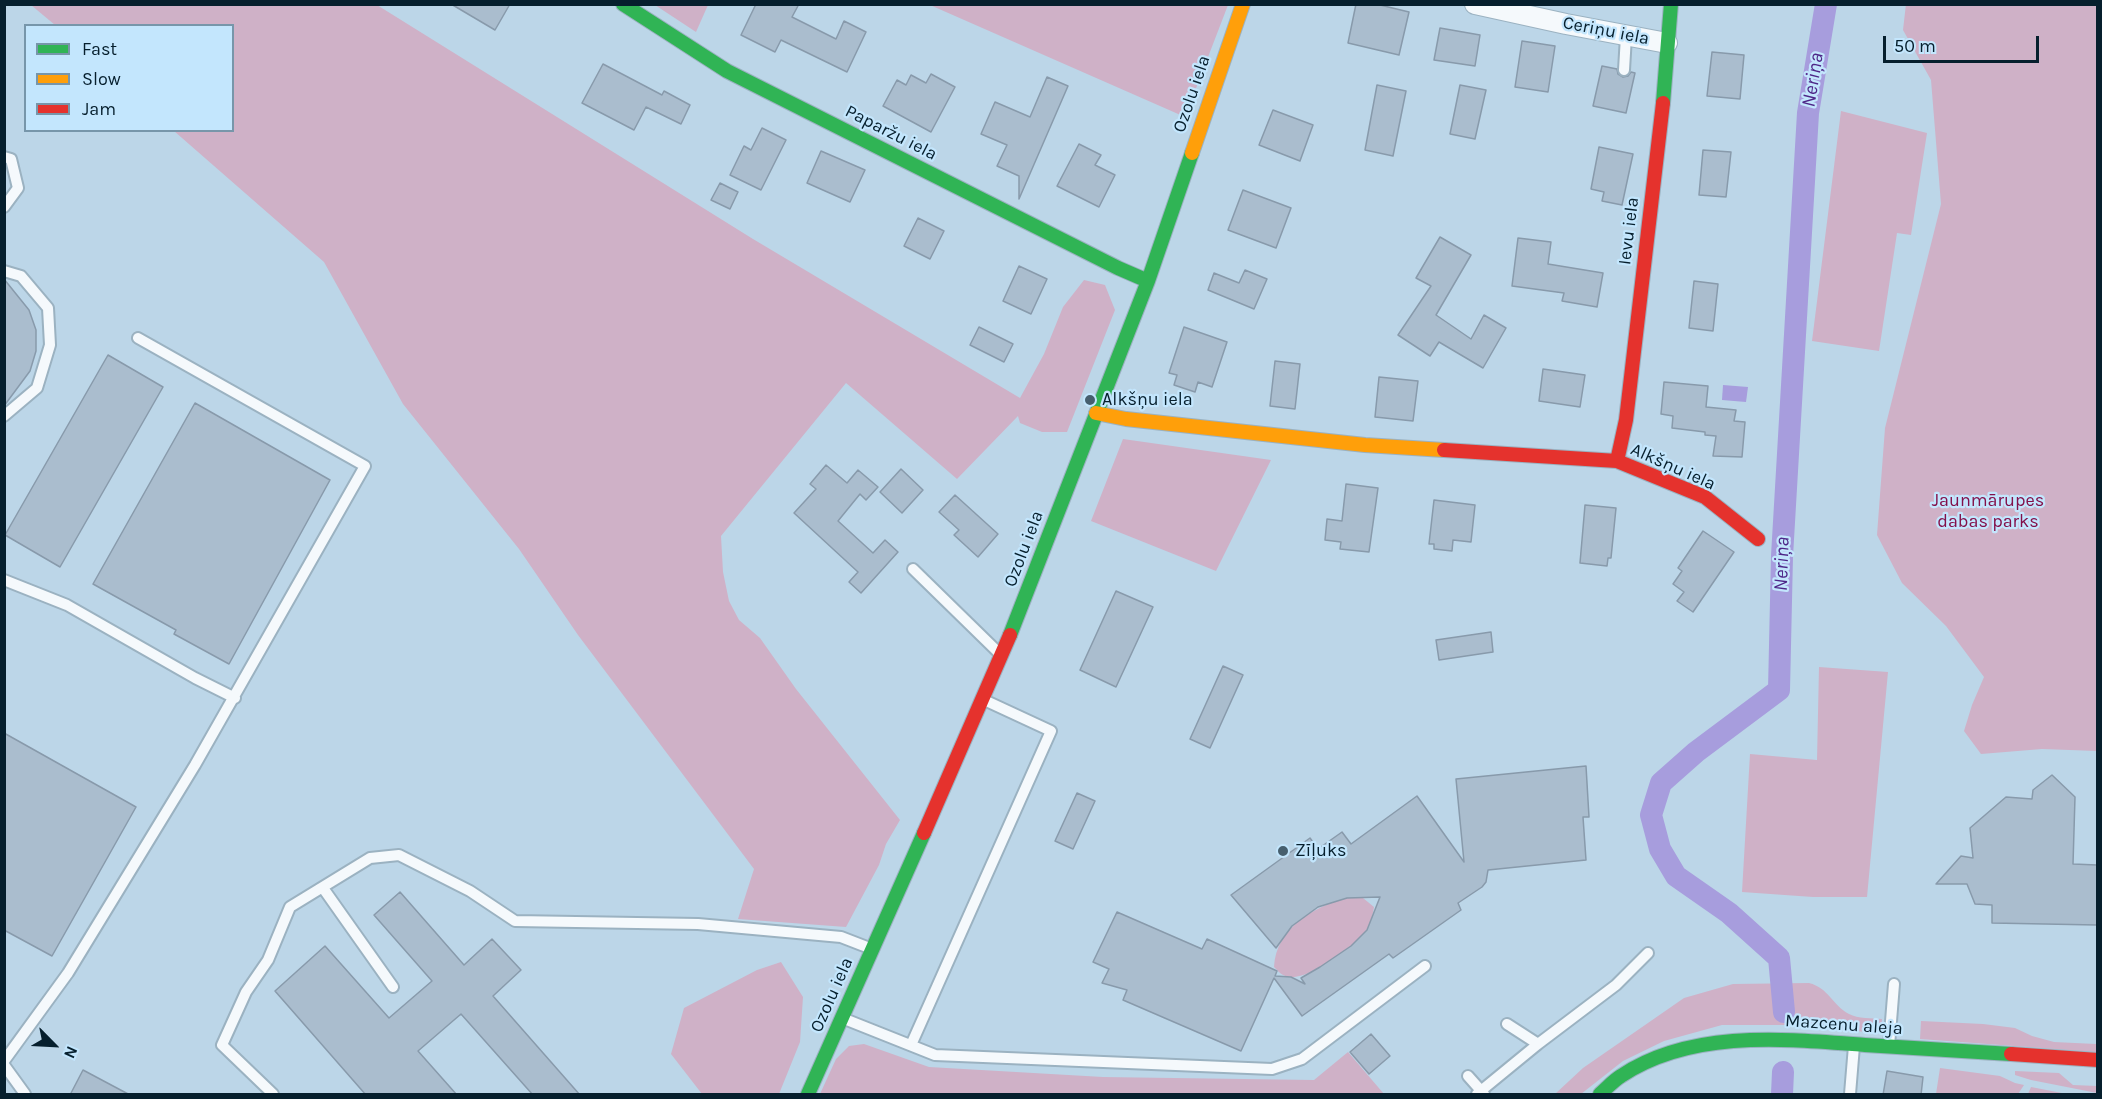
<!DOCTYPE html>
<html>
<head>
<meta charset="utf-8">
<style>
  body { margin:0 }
  #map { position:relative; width:2102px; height:1099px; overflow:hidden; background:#bcd6e8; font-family:Karla,sans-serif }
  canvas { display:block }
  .frame { position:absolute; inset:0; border:6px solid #061f2d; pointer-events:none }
  .legend { position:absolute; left:24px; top:24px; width:210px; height:108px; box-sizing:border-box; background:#c3e6fd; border:2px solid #7796aa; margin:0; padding:8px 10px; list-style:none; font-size:18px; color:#061f2d }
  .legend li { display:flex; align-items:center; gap:12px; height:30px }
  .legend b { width:30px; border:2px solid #7796aa }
  .north { position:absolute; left:24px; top:1015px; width:60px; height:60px; -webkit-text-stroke:4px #c3e6fd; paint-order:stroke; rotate:114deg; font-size:16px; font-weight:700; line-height:24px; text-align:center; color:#061f2d }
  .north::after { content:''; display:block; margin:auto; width:21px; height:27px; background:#061f2d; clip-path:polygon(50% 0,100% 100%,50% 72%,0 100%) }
  .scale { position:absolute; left:1883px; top:36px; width:156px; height:27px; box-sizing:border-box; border:3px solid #061f2d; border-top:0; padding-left:8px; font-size:18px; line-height:21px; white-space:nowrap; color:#061f2d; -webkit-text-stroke:4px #c3e6fd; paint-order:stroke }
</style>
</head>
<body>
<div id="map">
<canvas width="2102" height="1099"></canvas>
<div class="frame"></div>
<ul class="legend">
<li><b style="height:8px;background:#30b455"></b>Fast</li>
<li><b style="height:8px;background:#ff9f0a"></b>Slow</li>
<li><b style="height:8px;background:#e5322d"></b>Jam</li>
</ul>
<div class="north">N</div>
<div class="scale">50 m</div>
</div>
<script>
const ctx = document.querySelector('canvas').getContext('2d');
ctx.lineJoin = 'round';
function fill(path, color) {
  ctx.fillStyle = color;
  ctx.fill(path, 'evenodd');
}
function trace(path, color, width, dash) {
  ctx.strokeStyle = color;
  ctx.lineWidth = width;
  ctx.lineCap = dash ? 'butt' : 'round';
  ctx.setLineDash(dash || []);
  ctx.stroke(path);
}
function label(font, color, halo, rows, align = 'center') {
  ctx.font = font + ' Karla,sans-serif';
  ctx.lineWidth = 4.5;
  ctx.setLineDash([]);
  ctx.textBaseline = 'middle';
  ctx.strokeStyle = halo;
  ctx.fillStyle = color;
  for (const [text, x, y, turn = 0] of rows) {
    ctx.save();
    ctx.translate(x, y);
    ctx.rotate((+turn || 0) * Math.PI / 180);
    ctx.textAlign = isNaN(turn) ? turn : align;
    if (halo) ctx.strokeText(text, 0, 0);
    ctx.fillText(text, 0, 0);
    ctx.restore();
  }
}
const green = new Path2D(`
  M 1906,4 L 2097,5 L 2097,751 L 2042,749 L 1981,754 L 1964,731 L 1972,705 L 1984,677 L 1946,626 L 1902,583 L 1877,535 L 1885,428 L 1941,204 L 1931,80 L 1903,30 Z
  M 31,5 L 377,5 L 753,239 L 1020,398 L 1044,354 L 1063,307 L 1084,280 L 1105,285 L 1115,310 L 1067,432 L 1042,432 L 1020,423 L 1018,416 L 957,479 L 846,383 L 721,536 L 723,572 L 729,601 L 739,620 L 760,638 L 796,689 L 900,820 L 886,844 L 879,865 L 846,927 L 738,919 L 754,869 L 578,635 L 519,549 L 403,404 L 324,262 L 174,131 L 232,130 L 232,26 L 55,25 Z
  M 655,5 L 708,5 L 696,32 Z
  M 930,5 L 1228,5 L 1185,117 Z
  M 1841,111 L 1927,133 L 1911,235 L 1897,233 L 1879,351 L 1812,341 Z
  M 1123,439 L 1271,460 L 1216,571 L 1091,521 Z
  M 1819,667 L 1888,672 L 1867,897 L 1813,897 L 1742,892 L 1750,754 L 1817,760 Z
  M 1347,898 L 1363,898 L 1374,907 C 1373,914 1371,922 1367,929 C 1357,946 1309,980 1289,977 C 1282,976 1278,971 1274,967 C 1276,928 1313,907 1347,898 Z
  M 781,962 L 803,997 L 800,1042 L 779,1094 L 702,1094 L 671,1054 L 684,1008 L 757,970 Z
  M 1809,983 C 1829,988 1832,1005 1849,1014 C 1858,1019 1872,1018 1882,1019 L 1881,1029 L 1876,1033 L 1798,1025 L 1722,1025 L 1664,1041 L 1623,1061 L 1581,1094 L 1555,1094 L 1583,1068 L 1684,998 L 1733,984 Z
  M 1921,1021 L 1983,1024 L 2015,1028 L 2032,1036 L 2054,1042 L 2096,1044 L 2096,1052 L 1920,1039 Z
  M 864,1044 L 929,1067 L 1103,1077 L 1314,1080 L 1348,1052 L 1384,1094 L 820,1094 L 836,1059 L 849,1046 Z
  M 1940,1068 L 2000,1076 L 2015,1083 L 2024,1085 L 2018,1094 L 1936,1094 Z
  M 2015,1071 L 2059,1073 L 2073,1085 L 2097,1086 L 2097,1093 L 2031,1080 L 2015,1075 Z
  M 2031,1087 L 2067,1094 L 2028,1094 Z`);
const water = new Path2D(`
  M 1723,385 L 1748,387 L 1746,402 L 1722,400 Z`);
const canal = new Path2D(`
  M 1784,1012 L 1779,958 L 1729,913 L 1676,876 L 1660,849 L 1651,815 L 1661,783 L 1696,752 L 1779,690 L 1782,556 L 1808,113 L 1826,4
  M 1782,1094 L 1783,1072`);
const building = new Path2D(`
  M 451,4 L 510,4 L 495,30 Z
  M 756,4 L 799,4 L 792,17 L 836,39 L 844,21 L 866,32 L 847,72 L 781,40 L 775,52 L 741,35 Z
  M 1356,4 L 1376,4 L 1409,12 L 1399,55 L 1348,43 Z
  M 1440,28 L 1480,35 L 1475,66 L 1434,60 Z
  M 1522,41 L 1555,46 L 1548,92 L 1515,87 Z
  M 1712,52 L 1744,55 L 1740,99 L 1707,96 Z
  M 603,64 L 662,95 L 664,91 L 690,105 L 681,124 L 646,107 L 634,130 L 582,103 Z
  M 1602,66 L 1617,69 L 1618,74 L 1623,77 L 1628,76 L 1631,72 L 1635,73 L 1626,113 L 1593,106 Z
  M 931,74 L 955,87 L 931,132 L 883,106 L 897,80 L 906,85 L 911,75 L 926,83 Z
  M 1047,77 L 1068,86 L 1019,199 L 1019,176 L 997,166 L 1007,145 L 981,134 L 995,102 L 1030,117 Z
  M 1377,85 L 1406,91 L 1393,156 L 1365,150 Z
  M 1460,85 L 1486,90 L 1475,139 L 1450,134 Z
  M 1273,110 L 1313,125 L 1300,161 L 1259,145 Z
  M 762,128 L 786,140 L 761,190 L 730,175 L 744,146 L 751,150 Z
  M 1079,144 L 1101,155 L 1095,165 L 1115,175 L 1099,207 L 1057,186 Z
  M 1599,147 L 1633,154 L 1622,205 L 1602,201 L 1604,192 L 1591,189 Z
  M 1703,150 L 1731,152 L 1726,197 L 1699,195 Z
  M 821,151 L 865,170 L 850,202 L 807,183 Z
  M 720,183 L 738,192 L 730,209 L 711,200 Z
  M 1243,190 L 1291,208 L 1276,248 L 1228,230 Z
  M 918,218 L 944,231 L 930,259 L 904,246 Z
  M 1440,237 L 1471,255 L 1436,315 L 1471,339 L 1484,315 L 1506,328 L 1483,368 L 1439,342 L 1430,356 L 1398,335 L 1431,286 L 1416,278 Z
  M 1518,238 L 1551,242 L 1548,264 L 1603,273 L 1597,307 L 1562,301 L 1564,293 L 1512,286 Z
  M 1019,266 L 1047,279 L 1031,314 L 1003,301 Z
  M 1245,270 L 1267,279 L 1254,309 L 1208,290 L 1214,273 L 1239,283 Z
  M 4,279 L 29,310 L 36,330 L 36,351 L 30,371 L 4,406 Z
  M 1694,281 L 1718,284 L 1713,331 L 1689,328 Z
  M 979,327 L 1013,344 L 1004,362 L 970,345 Z
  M 1184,327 L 1227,342 L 1212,387 L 1198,382 L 1195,392 L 1174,385 L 1177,375 L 1169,373 Z
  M 108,355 L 163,387 L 60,567 L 5,535 Z
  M 1275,361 L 1300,364 L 1295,409 L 1270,406 Z
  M 1543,369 L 1585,375 L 1580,407 L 1539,401 Z
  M 1379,377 L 1418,381 L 1413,421 L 1375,417 Z
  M 1664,382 L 1708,386 L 1706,407 L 1736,410 L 1734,421 L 1745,422 L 1742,457 L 1713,456 L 1716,436 L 1705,435 L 1705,432 L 1672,428 L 1673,416 L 1661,414 Z
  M 195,403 L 330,480 L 229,664 L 174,634 L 176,630 L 93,584 Z
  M 826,465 L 847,483 L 858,470 L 878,487 L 866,500 L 860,494 L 838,521 L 873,553 L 885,540 L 898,552 L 861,593 L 849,582 L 858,572 L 794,513 L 816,489 L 810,484 Z
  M 901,469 L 923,490 L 902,513 L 880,492 Z
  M 1346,484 L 1378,488 L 1369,552 L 1340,549 L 1341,542 L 1325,540 L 1327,519 L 1342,521 Z
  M 955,495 L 998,534 L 978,557 L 954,535 L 959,530 L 939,512 Z
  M 1434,500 L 1475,505 L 1471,542 L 1453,540 L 1452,551 L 1434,549 L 1434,544 L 1429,544 Z
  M 1585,505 L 1616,508 L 1611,558 L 1608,558 L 1607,566 L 1580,563 Z
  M 1703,531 L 1734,552 L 1693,612 L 1677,601 L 1684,592 L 1673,584 L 1682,571 L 1678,568 Z
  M 1116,591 L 1153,607 L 1116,687 L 1080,670 Z
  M 1491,632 L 1493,652 L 1439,660 L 1436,640 Z
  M 1223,666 L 1243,675 L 1210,748 L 1190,739 Z
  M 4,733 L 136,807 L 52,956 L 4,930 Z
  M 1586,766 L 1589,817 L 1583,817 L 1586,860 L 1488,870 L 1486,882 L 1482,887 L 1458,903 L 1461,910 L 1393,958 L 1389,954 L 1302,1016 L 1274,978 L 1241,1051 L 1123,1000 L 1127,990 L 1102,983 L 1109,969 L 1093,962 L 1117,912 L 1202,949 L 1207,939 L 1277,971 L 1275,976 L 1291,977 L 1305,984 L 1301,978 L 1320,967 L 1351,946 L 1367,930 L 1380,897 L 1347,898 L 1318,907 L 1292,926 L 1276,948 L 1231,895 L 1310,838 L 1318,849 L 1342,832 L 1351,844 L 1417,796 L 1464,862 L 1456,779 Z
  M 2052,775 L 2075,797 L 2073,864 L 2097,865 L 2097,925 L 1992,923 L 1992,905 L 1975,904 L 1967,884 L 1936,884 L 1961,856 L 1973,858 L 1970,828 L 2006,797 L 2032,799 L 2033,790 Z
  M 1077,793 L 1095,801 L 1073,849 L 1055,841 Z
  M 400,892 L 464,965 L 492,939 L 521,970 L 493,996 L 580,1095 L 533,1095 L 461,1014 L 418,1051 L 457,1095 L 366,1095 L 275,991 L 325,946 L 389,1018 L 432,981 L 374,915 Z
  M 1371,1034 L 1390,1056 L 1369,1074 L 1350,1052 Z
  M 83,1070 L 130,1095 L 70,1095 Z
  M 1887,1071 L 1923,1077 L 1921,1095 L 1883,1095 Z`);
const lane = new Path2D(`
  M 1624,70 L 1626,36
  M 4,157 L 11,159 L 18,188 L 4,207
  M 4,271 L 21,276 L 48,308 L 50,345 L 37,388 L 4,416
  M 913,569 L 1001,655
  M 4,580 L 67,605 L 195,678 L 235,698
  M 323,888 L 393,987
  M 842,1018 L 935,1055 L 1272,1069 L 1302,1059 L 1425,966
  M 1507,1024 L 1538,1044
  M 911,1045 L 1051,731 L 982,699
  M 1889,1046 L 1894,984
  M 4,1061 L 68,973 L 195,765 L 365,466 L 138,338
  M 4,1065 L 25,1094
  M 1468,1076 L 1484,1094
  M 273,1094 L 222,1045 L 246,992 L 268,960 L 290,907 L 370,858 L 399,855 L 470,891 L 515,921 L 698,924 L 841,937 L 872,949
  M 1477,1094 L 1538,1044 L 1616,985 L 1648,953
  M 1850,1094 L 1854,1046`);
const street = new Path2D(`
  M 1475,4 L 1566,24 L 1667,43`);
const fast = new Path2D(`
  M 623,4 L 727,71 L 1118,268 L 1148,281
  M 1663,103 L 1671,4
  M 1010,635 L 1148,281 L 1192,153
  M 808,1094 L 924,833
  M 1600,1094 C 1607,1088 1613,1081 1621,1076 C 1692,1029 1785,1039 1865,1045 C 1914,1048 1962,1051 2011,1054`);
const slow = new Path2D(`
  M 1192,153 L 1243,4
  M 1096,413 L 1126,419 L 1365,445 L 1444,450`);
const jam = new Path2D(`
  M 1444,450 L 1617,461 L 1705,497 L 1758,539
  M 1617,461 L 1626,420 L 1663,103
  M 924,833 L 1010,635
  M 2011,1054 L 2098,1060`);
const markers = [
  [1090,400,6,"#465f6e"],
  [1283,851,6,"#465f6e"]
];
const streetNames = [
  ["Ceriņu iela",1606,31,11],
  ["Ozolu iela",1192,94,-71],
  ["Paparžu iela",891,133,27],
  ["Ievu iela",1629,231,-83],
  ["Alkšņu iela",1673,467,24],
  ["Ozolu iela",1024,549,-69],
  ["Ozolu iela",832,995,-66],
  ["Mazcenu aleja",1844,1025,4]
];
const poiNames = [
  ["Alkšņu iela",1102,400],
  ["Zīļuks",1295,851]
];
const parkNames = [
  ["Jaunmārupes",1988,501],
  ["dabas parks",1988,522]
];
const waterNames = [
  ["Neriņa",1813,80,-81],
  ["Neriņa",1782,564,-88]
];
fill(green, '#cfb1c7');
fill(water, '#a79ddd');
trace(canal, '#a79ddd', 22);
fill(building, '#aabdce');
trace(building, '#889aab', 1.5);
trace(lane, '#9bb2c1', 14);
trace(street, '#9bb2c1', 22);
trace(fast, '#9bb2c1', 16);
trace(slow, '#9bb2c1', 16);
trace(jam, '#9bb2c1', 16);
trace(lane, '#f5f9fc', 10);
trace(street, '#f5f9fc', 20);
trace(fast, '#30b455', 14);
trace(slow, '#ff9f0a', 14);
trace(jam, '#e5322d', 14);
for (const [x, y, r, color] of markers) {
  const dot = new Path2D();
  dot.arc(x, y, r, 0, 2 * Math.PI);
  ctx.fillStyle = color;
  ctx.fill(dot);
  trace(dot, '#c3e6fd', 2);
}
label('18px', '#061f2d', '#c3e6fd', streetNames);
label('18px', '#061f2d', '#c3e6fd', poiNames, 'left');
label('18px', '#83104a', '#c3e6fd', parkNames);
label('italic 20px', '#4e2688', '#c3e6fd', waterNames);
</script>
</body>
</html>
